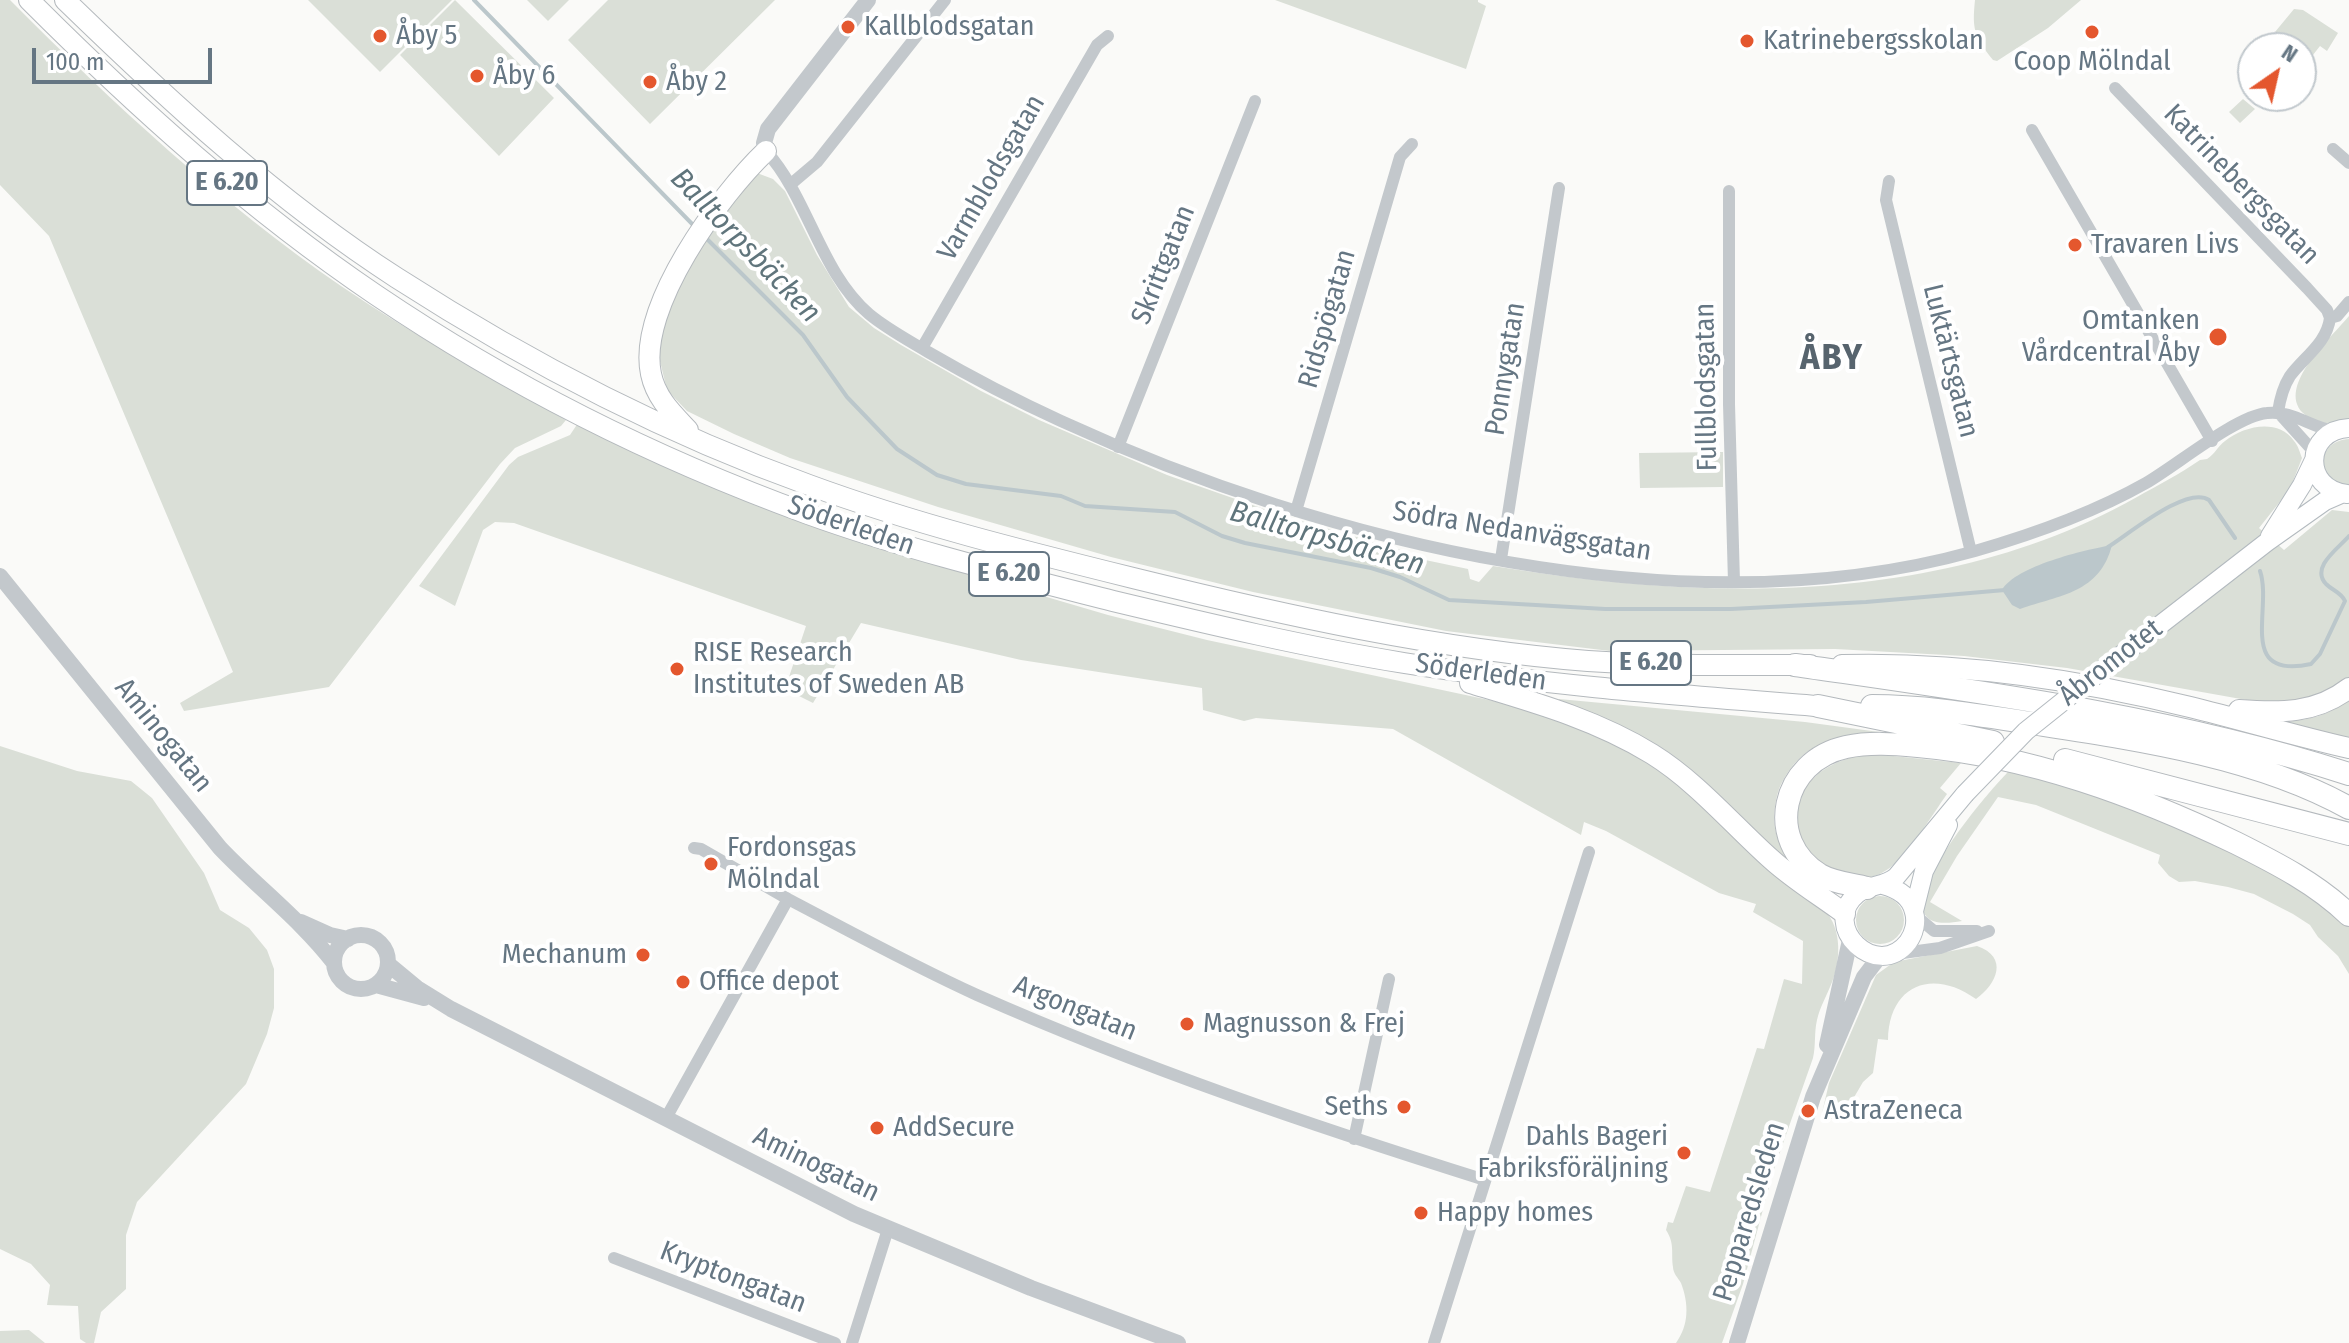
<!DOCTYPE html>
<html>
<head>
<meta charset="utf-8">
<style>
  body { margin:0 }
  #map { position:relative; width:2349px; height:1343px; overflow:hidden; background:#fafaf8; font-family:"Fira Sans Condensed",sans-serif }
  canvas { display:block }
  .north { position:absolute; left:2237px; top:32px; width:80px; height:80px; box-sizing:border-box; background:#fff; border:2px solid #c1c8cd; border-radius:50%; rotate:34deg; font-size:22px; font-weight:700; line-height:32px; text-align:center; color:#657683 }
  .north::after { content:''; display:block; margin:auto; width:28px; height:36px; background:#e4572e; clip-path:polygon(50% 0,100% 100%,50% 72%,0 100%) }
  .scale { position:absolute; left:32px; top:48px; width:180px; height:36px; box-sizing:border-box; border:4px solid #657683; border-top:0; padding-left:10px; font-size:24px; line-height:28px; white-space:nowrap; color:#657683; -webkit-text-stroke:6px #fff; paint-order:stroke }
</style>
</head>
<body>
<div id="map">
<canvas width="2349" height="1343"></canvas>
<div class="north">N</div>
<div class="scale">100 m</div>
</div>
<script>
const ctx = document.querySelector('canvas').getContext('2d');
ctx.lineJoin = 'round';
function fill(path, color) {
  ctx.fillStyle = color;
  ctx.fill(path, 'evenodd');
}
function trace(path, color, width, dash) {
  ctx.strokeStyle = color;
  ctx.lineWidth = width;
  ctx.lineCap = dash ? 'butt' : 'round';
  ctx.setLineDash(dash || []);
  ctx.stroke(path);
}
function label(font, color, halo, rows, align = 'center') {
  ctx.font = font + ' "Fira Sans Condensed",sans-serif';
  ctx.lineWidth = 8;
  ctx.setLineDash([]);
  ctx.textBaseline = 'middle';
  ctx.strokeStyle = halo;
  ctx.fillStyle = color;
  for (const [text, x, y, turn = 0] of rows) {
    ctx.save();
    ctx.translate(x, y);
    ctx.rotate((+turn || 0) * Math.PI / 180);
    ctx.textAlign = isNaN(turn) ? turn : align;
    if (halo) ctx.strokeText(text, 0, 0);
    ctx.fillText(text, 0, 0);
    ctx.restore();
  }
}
const green = new Path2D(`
  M 0,0 L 10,0 C 112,103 222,204 341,286 C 413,335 490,377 566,420 L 561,426 L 515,448 L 500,464 L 329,687 L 184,711 L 180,703 L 233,672 L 49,236 L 0,185 Z
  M 308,0 L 452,0 L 380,72 Z
  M 455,0 L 554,98 L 499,156 L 400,55 Z
  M 527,0 L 569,0 L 548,21 Z
  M 608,0 L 775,0 L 650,124 L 568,40 Z
  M 1275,0 L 1478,0 L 1478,2 L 1486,6 L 1466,69 Z
  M 1975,0 L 2081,0 L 2048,28 L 1997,61 L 1993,60 C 1974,36 1972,30 1975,0 Z
  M 2294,9 L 2303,10 L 2338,33 L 2327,51 L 2320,46 L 2309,60 L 2301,53 L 2301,48 L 2294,48 L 2275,32 Z
  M 2243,99 L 2255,109 L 2240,123 L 2229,112 Z
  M 757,173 L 773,179 L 785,191 L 817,255 L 849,307 L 874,328 L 901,345 L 981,391 L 1039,420 L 1167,475 L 1281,515 L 1411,553 L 1411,557 L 1468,569 L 1470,579 L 1479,582 L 1493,566 C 1708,601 1941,607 2137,497 C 2158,485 2180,474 2200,460 L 2207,459 C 2215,454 2218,446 2225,441 C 2244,426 2278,418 2294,441 C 2298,445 2300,453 2302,458 L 2290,489 L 2259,528 L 2284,550 L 2332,510 L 2349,512 L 2349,678 L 2340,686 L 2318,698 L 2269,704 L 2067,668 L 1964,656 L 1835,649 L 1610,651 L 1446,631 L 1253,592 L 1111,557 L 938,507 L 790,458 L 734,434 L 687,411 L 667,390 L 659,357 L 662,322 L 697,248 Z
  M 2349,316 L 2349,419 C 2340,419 2333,424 2325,423 C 2317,423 2308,418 2303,413 C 2276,386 2332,337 2349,316 Z
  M 578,423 L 924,561 L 1108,615 L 1207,640 L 1522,707 L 1614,742 L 1669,775 L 1824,910 C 1843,928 1841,964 1830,987 C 1826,997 1820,1007 1817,1020 C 1814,1033 1816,1045 1813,1058 L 1773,1172 L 1743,1284 L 1722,1343 L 1676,1343 C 1689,1325 1689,1304 1681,1283 C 1678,1278 1673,1273 1673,1267 C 1671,1252 1675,1244 1666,1230 L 1668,1222 L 1673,1223 L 1686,1186 L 1710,1192 L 1757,1048 L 1764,1049 L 1784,979 L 1802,984 L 1803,941 L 1753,912 L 1756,904 L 1719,893 L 1606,831 L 1584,822 L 1581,835 L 1393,729 L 1256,718 L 1244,721 L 1203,710 L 1202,688 L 1021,660 L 861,623 L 813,703 L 785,689 L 806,626 L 514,523 L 495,522 L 483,530 L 455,606 L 419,586 L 509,465 L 518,457 L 570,435 Z
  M 2349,439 L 2349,485 C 2315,481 2315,441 2349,439 Z
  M 1723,452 L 1723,487 L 1640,488 L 1639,453 Z
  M 1559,699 L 1805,722 L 1894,734 C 1843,734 1802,737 1779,789 C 1774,803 1772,825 1778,839 C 1782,850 1792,860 1798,870 L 1749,825 L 1558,702 Z
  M 2349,699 L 2349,739 L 2283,722 C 2308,720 2329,716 2349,699 Z
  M 0,746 L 77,771 L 131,781 L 152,798 L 204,873 L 220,910 L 249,928 L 267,950 L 274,969 L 274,1008 L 267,1034 L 246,1084 L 137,1202 L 126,1235 L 126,1289 L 101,1312 L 94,1343 L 86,1343 L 80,1339 L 78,1306 L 47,1305 L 50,1285 L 31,1264 L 0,1249 Z
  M 1874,754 L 1961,763 L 1940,788 L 1947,794 C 1932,815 1906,859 1885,871 C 1861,886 1838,874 1817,860 C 1812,856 1806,854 1804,848 C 1779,794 1822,757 1874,754 Z
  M 2010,770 C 2111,801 2216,833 2306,890 C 2321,899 2335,913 2349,924 L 2349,974 L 2338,956 L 2318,937 L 2310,925 L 2293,914 L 2254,894 L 2228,887 L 2195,881 L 2179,882 L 2169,876 L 2158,863 L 2160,855 L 2036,805 L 1998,797 L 1957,856 L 1930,902 L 1962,921 C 1859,941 1990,789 2010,770 Z
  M1856 920a24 24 0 1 1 48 0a24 24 0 1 1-48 0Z
  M 1977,946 C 2009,957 1997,984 1976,999 C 1933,968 1889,984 1888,1040 L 1878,1039 L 1873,1073 L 1863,1082 L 1839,1123 L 1822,1113 L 1829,1083 L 1876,975 L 1894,962 Z
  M 29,1330 L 45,1343 L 0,1343 L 0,1331 Z`);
const water = new Path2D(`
  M 2112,545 C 2100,593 2060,595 2020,609 L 2012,605 L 2002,590 C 2016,566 2084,550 2112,545 Z`);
const stream = new Path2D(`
  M 474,0 L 697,229
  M 706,238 L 803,335 L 847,397 L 897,449 L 937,475 L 966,484 L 1061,496 L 1085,506 L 1175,512 L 1222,536 L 1245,543 L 1371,568 L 1400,577 L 1449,600 L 1605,609 L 1731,609 L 1866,602 L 2005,590
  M 2108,547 C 2129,534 2187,485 2209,500 L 2235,538
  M 2260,571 C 2273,609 2236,680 2311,664 L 2320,654 L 2345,601 C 2341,592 2333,591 2326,584 C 2310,567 2339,548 2349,536`);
const minor = new Path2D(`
  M 2115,88 L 2307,288 L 2327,310 L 2330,318
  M 2032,130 L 2212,441
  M 2333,149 L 2349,163
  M 766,151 C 809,199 820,272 869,314 C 887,329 908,340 928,352 C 971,377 1015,400 1061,421 C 1326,543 1686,632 1975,551 C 2034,534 2093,513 2146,483 C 2177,465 2236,416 2267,413 C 2292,410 2310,427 2334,431
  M 1889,181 L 1886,200 L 1971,552
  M 791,184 L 817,162 L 945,0
  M 1729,191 L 1729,404 L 1734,582
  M 922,348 L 1097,45 L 1108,36
  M 2278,412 C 2280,399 2283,387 2290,376 C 2304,357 2327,343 2330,318 L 2337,316 L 2349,302
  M 2278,412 L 2315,453
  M 1118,447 L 1255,101
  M 1296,511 L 1400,157 L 1412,144
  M 1501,559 L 1559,188
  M 694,848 L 701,849 L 788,899
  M 1915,915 L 1934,931 L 1977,931
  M 1895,954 L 1940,948 L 1989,931
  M 666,1118 L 788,899 C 851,932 913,966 977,995 C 1142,1068 1313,1126 1485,1180
  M 1354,1139 L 1389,979
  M 614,1258 L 835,1343
  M 852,1343 L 888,1229
  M 1434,1343 L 1589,852`);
const tertiary = new Path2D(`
  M 766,151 L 764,143 L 768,129 L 868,0
  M 0,576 L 220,848 C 257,887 301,920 334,963
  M 301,922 L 330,935 L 348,939
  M334 962a27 27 0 1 1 54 0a27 27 0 1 1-54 0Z
  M 388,964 L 417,988 L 451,1009 L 854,1214 L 1031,1288 L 1178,1343
  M 376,985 L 424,998
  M 1827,1045 L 1850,940
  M 1737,1343 L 1813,1097 L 1864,977 L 1880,956`);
const secondary = new Path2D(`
  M 2347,494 C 2302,489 2304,430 2349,428
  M 2270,536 L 2302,485 L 2314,460
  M 2111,663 L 2267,542 L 2325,501 L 2341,494
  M 1883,885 C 1898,889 1911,897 1914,912 C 1917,922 1914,934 1908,942 C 1877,982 1819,926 1857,894 C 1869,884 1884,887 1896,877 L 1965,794
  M 1914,911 L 1924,871 L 1948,825`);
const trunk = new Path2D(`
  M 29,0 C 137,108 249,209 376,295 C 509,385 657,459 808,514 C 908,550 1011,575 1113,601 C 1209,624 1306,647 1404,663 C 1541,685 1679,695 1818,706
  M 65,0 C 168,100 276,200 397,278 C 526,361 664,433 809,485 C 915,524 1024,551 1133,578 C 1283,615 1435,649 1588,661 C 1662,666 1736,665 1810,665
  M 688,430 C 672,413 656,398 651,374 C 637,307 720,195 766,151
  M 1842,665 C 1959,662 2077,679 2190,707 C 2243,720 2296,736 2349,748
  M 1470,683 C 1533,702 1595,719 1652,754 C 1697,782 1732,824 1771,859 C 1794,880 1821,896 1845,914
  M 2239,710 C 2279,713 2316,714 2349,688`);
const motorway = new Path2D(`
  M 1795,665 C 1981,692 2169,716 2349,774
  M 1818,706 L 1993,742
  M 1872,706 C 1925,706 1978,715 2031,723 C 2135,739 2256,756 2349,808
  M 2065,760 L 2349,834
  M 1867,888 C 1852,884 1834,883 1820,875 C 1764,841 1781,761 1846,747 C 1870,742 1894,744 1918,746 C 2030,756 2136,795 2236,843 C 2276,863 2317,884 2349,915`);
const secondaryBridge = new Path2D(`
  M 1965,794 L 2026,731 L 2111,663`);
const markers = [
  [848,27,8,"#e4572e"],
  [2092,32,8,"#e4572e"],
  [380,36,8,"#e4572e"],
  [1747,41,8,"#e4572e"],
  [477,76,8,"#e4572e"],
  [650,82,8,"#e4572e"],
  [2075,245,8,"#e4572e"],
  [2218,337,10,"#e4572e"],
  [677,669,8,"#e4572e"],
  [711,864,8,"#e4572e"],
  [643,955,8,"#e4572e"],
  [683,982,8,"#e4572e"],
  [1187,1024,8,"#e4572e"],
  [1404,1107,8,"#e4572e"],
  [1808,1111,8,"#e4572e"],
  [877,1128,8,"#e4572e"],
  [1684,1153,8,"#e4572e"],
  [1421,1213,8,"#e4572e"]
];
const shields = [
  [227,183,80],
  [1009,574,80],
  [1651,663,80]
];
const shieldNames = [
  ["E 6.20",227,183],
  ["E 6.20",1009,574],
  ["E 6.20",1651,663]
];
const poiNames = [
  ["Kallblodsgatan",864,27],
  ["Åby 5",396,36],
  ["Katrinebergsskolan",1763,41],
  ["Coop Mölndal",2092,62,"center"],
  ["Åby 6",493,76],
  ["Åby 2",666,82],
  ["Travaren Livs",2091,245],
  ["Omtanken",2200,321,"right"],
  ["Vårdcentral Åby",2200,353,"right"],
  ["RISE Research",693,653],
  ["Institutes of Sweden AB",693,685],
  ["Fordonsgas",727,848],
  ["Mölndal",727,880],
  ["Mechanum",627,955,"right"],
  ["Office depot",699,982],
  ["Magnusson & Frej",1203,1024],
  ["Seths",1388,1107,"right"],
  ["AstraZeneca",1824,1111],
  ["AddSecure",893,1128],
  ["Dahls Bageri",1668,1137,"right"],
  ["Fabriksföräljning",1668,1169,"right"],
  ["Happy homes",1437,1213]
];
const streetNames = [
  ["Varmblodsgatan",992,178,-60],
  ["Katrinebergsgatan",2241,185,46],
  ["Skrittgatan",1164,265,-68],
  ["Ridspögatan",1328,319,-74],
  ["Luktärtsgatan",1950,361,76],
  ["Ponnygatan",1506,369,-81],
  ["Fullblodsgatan",1707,387,-91],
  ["Söderleden",851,526,19],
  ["Södra Nedanvägsgatan",1522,532,9],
  ["Åbromotet",2111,663,-38],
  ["Söderleden",1481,673,8],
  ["Aminogatan",163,736,51],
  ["Argongatan",1075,1009,22],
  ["Aminogatan",816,1165,26],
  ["Pepparedsleden",1750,1212,-73],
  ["Kryptongatan",733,1278,21]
];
const waterNames = [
  ["Balltorpsbäcken",745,246,46],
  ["Balltorpsbäcken",1327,539,16]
];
const districtNames = [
  ["ÅBY",1832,359]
];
fill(green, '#dadfd7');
fill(water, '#bbc7cb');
trace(stream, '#bbc7cb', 4);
trace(secondary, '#b3babf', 20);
trace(trunk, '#b4b9bd', 22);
trace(motorway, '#b4b9bd', 24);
trace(minor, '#c3c8cc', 12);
trace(tertiary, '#c3c8cc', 16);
trace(secondary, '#fff', 18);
trace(trunk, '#fff', 20);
trace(motorway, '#fff', 22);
trace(secondaryBridge, '#b3babf', 20, []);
trace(secondaryBridge, '#fff', 18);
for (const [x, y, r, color] of markers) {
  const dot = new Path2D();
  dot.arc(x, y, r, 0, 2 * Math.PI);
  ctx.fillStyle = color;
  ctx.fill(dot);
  trace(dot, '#fff', 3);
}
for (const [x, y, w] of shields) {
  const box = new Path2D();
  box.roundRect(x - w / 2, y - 22, w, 44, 6);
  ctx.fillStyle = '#fff';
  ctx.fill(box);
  trace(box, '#657683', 2);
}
label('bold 26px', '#657683', null, shieldNames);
label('28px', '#657683', '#fff', poiNames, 'left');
label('28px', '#657683', '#fff', streetNames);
label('italic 30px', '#60757c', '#fff', waterNames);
ctx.letterSpacing = '2px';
label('bold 36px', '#57646e', '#fff', districtNames);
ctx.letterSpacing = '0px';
</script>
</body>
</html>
